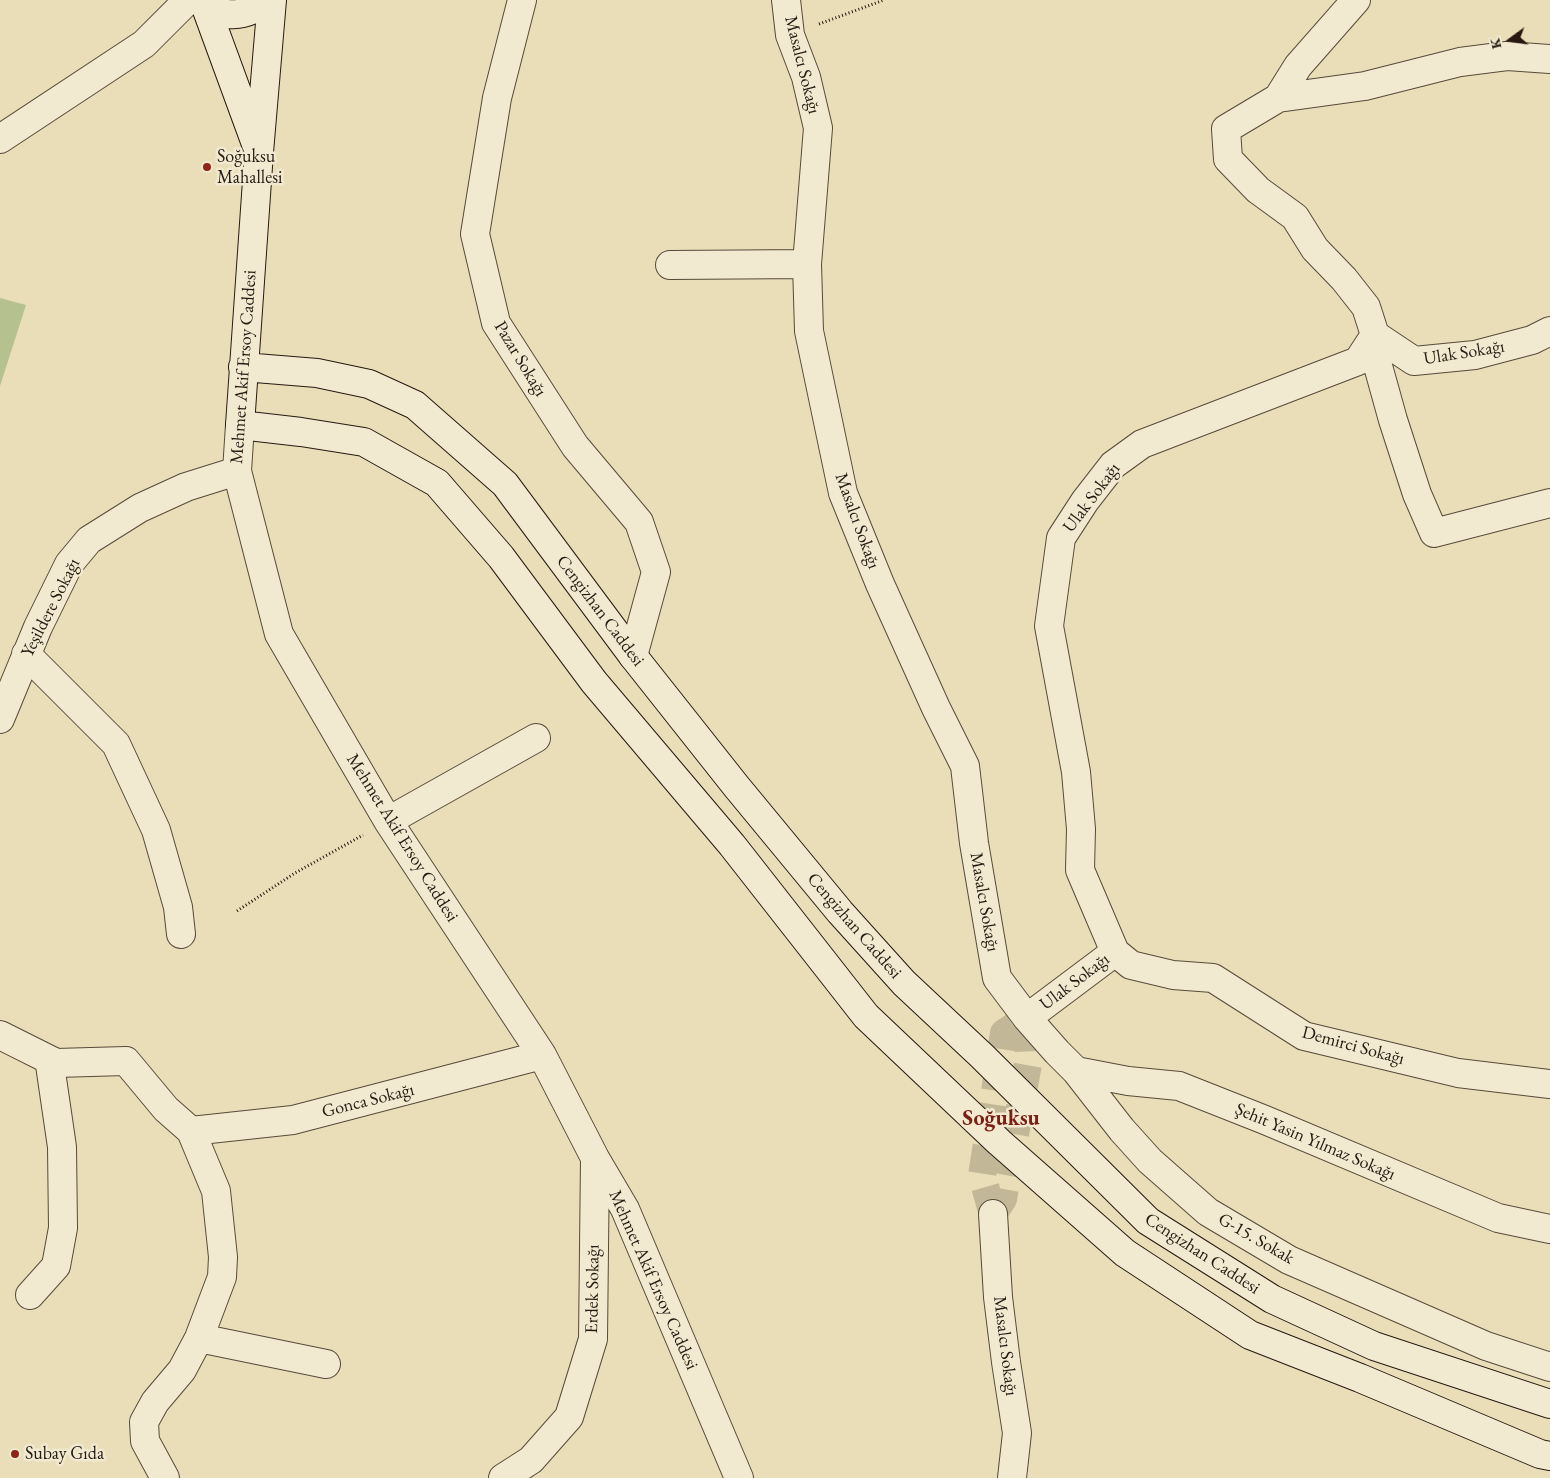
<!DOCTYPE html>
<html>
<head>
<meta charset="utf-8">
<style>
  body { margin:0 }
  #map { position:relative; width:1550px; height:1478px; overflow:hidden; background:#e9deb7; font-family:"EB Garamond",serif }
  canvas { display:block }
  .north { position:absolute; left:1485px; top:15px; width:50px; height:50px; -webkit-text-stroke:4px #f1ead0; paint-order:stroke; rotate:256deg; font-size:14px; font-weight:700; line-height:20px; text-align:center; color:#271912 }
  .north::after { content:''; display:block; margin:auto; width:18px; height:22px; background:#271912; clip-path:polygon(50% 0,100% 100%,50% 72%,0 100%) }
</style>
</head>
<body>
<div id="map">
<canvas width="1550" height="1478"></canvas>
<div class="north">K</div>
</div>
<script>
const ctx = document.querySelector('canvas').getContext('2d');
ctx.lineJoin = 'round';
function fill(path, color) {
  ctx.fillStyle = color;
  ctx.fill(path, 'evenodd');
}
function trace(path, color, width, dash) {
  ctx.strokeStyle = color;
  ctx.lineWidth = width;
  ctx.lineCap = dash ? 'butt' : 'round';
  ctx.setLineDash(dash || []);
  ctx.stroke(path);
}
function label(font, color, halo, rows, align = 'center') {
  ctx.font = font + ' "EB Garamond",serif';
  ctx.lineWidth = 5;
  ctx.setLineDash([]);
  ctx.textBaseline = 'middle';
  ctx.strokeStyle = halo;
  ctx.fillStyle = color;
  for (const [text, x, y, turn = 0] of rows) {
    ctx.save();
    ctx.translate(x, y);
    ctx.rotate((+turn || 0) * Math.PI / 180);
    ctx.textAlign = isNaN(turn) ? turn : align;
    if (halo) ctx.strokeText(text, 0, 0);
    ctx.fillText(text, 0, 0);
    ctx.restore();
  }
}
const green = new Path2D(`
  M 0,298 L 26,305 L 0,386 Z`);
const streetTunnel = new Path2D(`
  M 993,1214 L 982,1176 L 1004,1033 L 1027,1018
  M 993,1214 L 1003,1199 L 1029,1059 L 1027,1018`);
const path = new Path2D(`
  M 819,24 L 884,0
  M 237,911 L 295,873 L 363,835`);
const street = new Path2D(`
  M 522,0 L 497,98 L 475,234 L 496,323 L 575,446 L 639,522 L 656,572 L 633,656
  M 786,0 L 790,35 L 806,77 L 818,128 L 807,264 L 809,331 L 843,493 L 880,584 L 936,708 L 965,766 L 974,843 L 997,978 L 1027,1018 L 1057,1052 L 1076,1071 L 1122,1130 L 1150,1161 L 1208,1212 L 1289,1260 L 1486,1346 L 1550,1367
  M 1550,59 L 1507,56 L 1460,62 L 1365,86 L 1278,98 L 1226,129 L 1228,159 L 1258,190 L 1295,217 L 1315,249 L 1344,279 L 1366,307 L 1375,335 L 1378,366 L 1393,420 L 1417,494 L 1434,533 L 1550,503
  M 1278,98 L 1298,66 L 1356,0
  M 0,139 L 144,44 L 188,0
  M 670,265 L 807,264
  M 240,425 L 237,471 L 279,634 L 388,821 L 542,1055 L 595,1158 L 625,1209 L 739,1478
  M 26,654 L 116,744 L 156,830 L 178,907 L 181,934
  M 0,719 L 38,627 L 69,564 L 89,540 L 140,508 L 186,487 L 237,471
  M 388,821 L 536,738
  M 1115,952 L 1131,965 L 1173,975 L 1213,978 L 1304,1036 L 1458,1073 L 1550,1084
  M 1027,1018 L 1115,952 L 1080,870 L 1081,829 L 1076,772 L 1049,626 L 1061,538 L 1085,501 L 1113,465 L 1142,444 L 1358,361 L 1375,335 L 1414,361 L 1475,355 L 1532,340 L 1550,331
  M 0,1035 L 56,1063 L 126,1061 L 166,1109 L 191,1131 L 216,1191 L 223,1257 L 222,1277 L 199,1338 L 182,1370 L 155,1402 L 144,1422 L 145,1441 L 165,1478
  M 1076,1071 L 1128,1081 L 1179,1086 L 1265,1120 L 1498,1218 L 1550,1229
  M 191,1131 L 293,1120 L 542,1055
  M 993,1214 L 998,1297 L 1006,1362 L 1017,1433 L 1012,1478
  M 30,1295 L 56,1266 L 63,1228 L 62,1147 L 50,1065 L 51,1061
  M 199,1338 L 326,1364
  M 503,1478 L 531,1460 L 569,1417 L 593,1339 L 595,1158`);
const secondary = new Path2D(`
  M 202,0 C 219,20 248,18 265,0
  M 272,0 L 259,152 L 240,425 L 301,432 L 364,442 L 437,483 L 501,557 L 594,682 L 732,845 L 866,1016 L 999,1142 L 1125,1253 L 1250,1335 L 1360,1378 L 1540,1454 L 1550,1456
  M 204,2 L 256,144
  M 243,367 L 317,373 L 369,384 L 415,405 L 505,484 L 633,656 L 736,786 L 840,912 L 904,983 L 982,1056 L 1148,1221 L 1272,1299 L 1374,1346 L 1550,1404`);
const markers = [
  [207,167,5,"#8f2418"],
  [15,1454,5,"#8f2418"]
];
const streetNames = [
  ["Masalcı Sokağı",802,65,76],
  ["Ulak Sokağı",1464,353,-9],
  ["Pazar Sokağı",520,359,59],
  ["Mehmet Akif Ersoy Caddesi",244,367,-86],
  ["Ulak Sokağı",1092,498,-53],
  ["Masalcı Sokağı",857,521,70],
  ["Yeşildere Sokağı",51,608,-63],
  ["Cengizhan Caddesi",600,611,53],
  ["Mehmet Akif Ersoy Caddesi",402,838,58],
  ["Masalcı Sokağı",984,902,80],
  ["Cengizhan Caddesi",854,926,49],
  ["Ulak Sokağı",1075,982,-37],
  ["Demirci Sokağı",1353,1046,15],
  ["Gonca Sokağı",368,1101,-14],
  ["Şehit Yasin Yılmaz Sokağı",1315,1142,23],
  ["G-15. Sokak",1256,1239,30],
  ["Cengizhan Caddesi",1202,1254,33],
  ["Mehmet Akif Ersoy Caddesi",653,1280,66],
  ["Erdek Sokağı",593,1289,-89],
  ["Masalcı Sokağı",1005,1346,83]
];
const poiNames = [
  ["Soğuksu",217,157],
  ["Mahallesi",217,178],
  ["Subay Gıda",25,1454]
];
const districtNames = [
  ["Soğuksu",1001,1119]
];
fill(green, '#b5c18f');
trace(streetTunnel, '#c2b796', 28, [28, 14]);
trace(street, '#584a3b', 30);
trace(secondary, '#271912', 30);
trace(path, '#271912', 3, [1, 2.5]);
trace(street, '#f1ead0', 28);
trace(secondary, '#f1ead0', 28);
for (const [x, y, r, color] of markers) {
  const dot = new Path2D();
  dot.arc(x, y, r, 0, 2 * Math.PI);
  ctx.fillStyle = color;
  ctx.fill(dot);
  trace(dot, '#f1ead0', 2);
}
label('18px', '#271912', '#f1ead0', streetNames);
label('18px', '#271912', '#f1ead0', poiNames, 'left');
label('bold 22px', '#7a1f14', '#f1ead0', districtNames);
</script>
</body>
</html>
